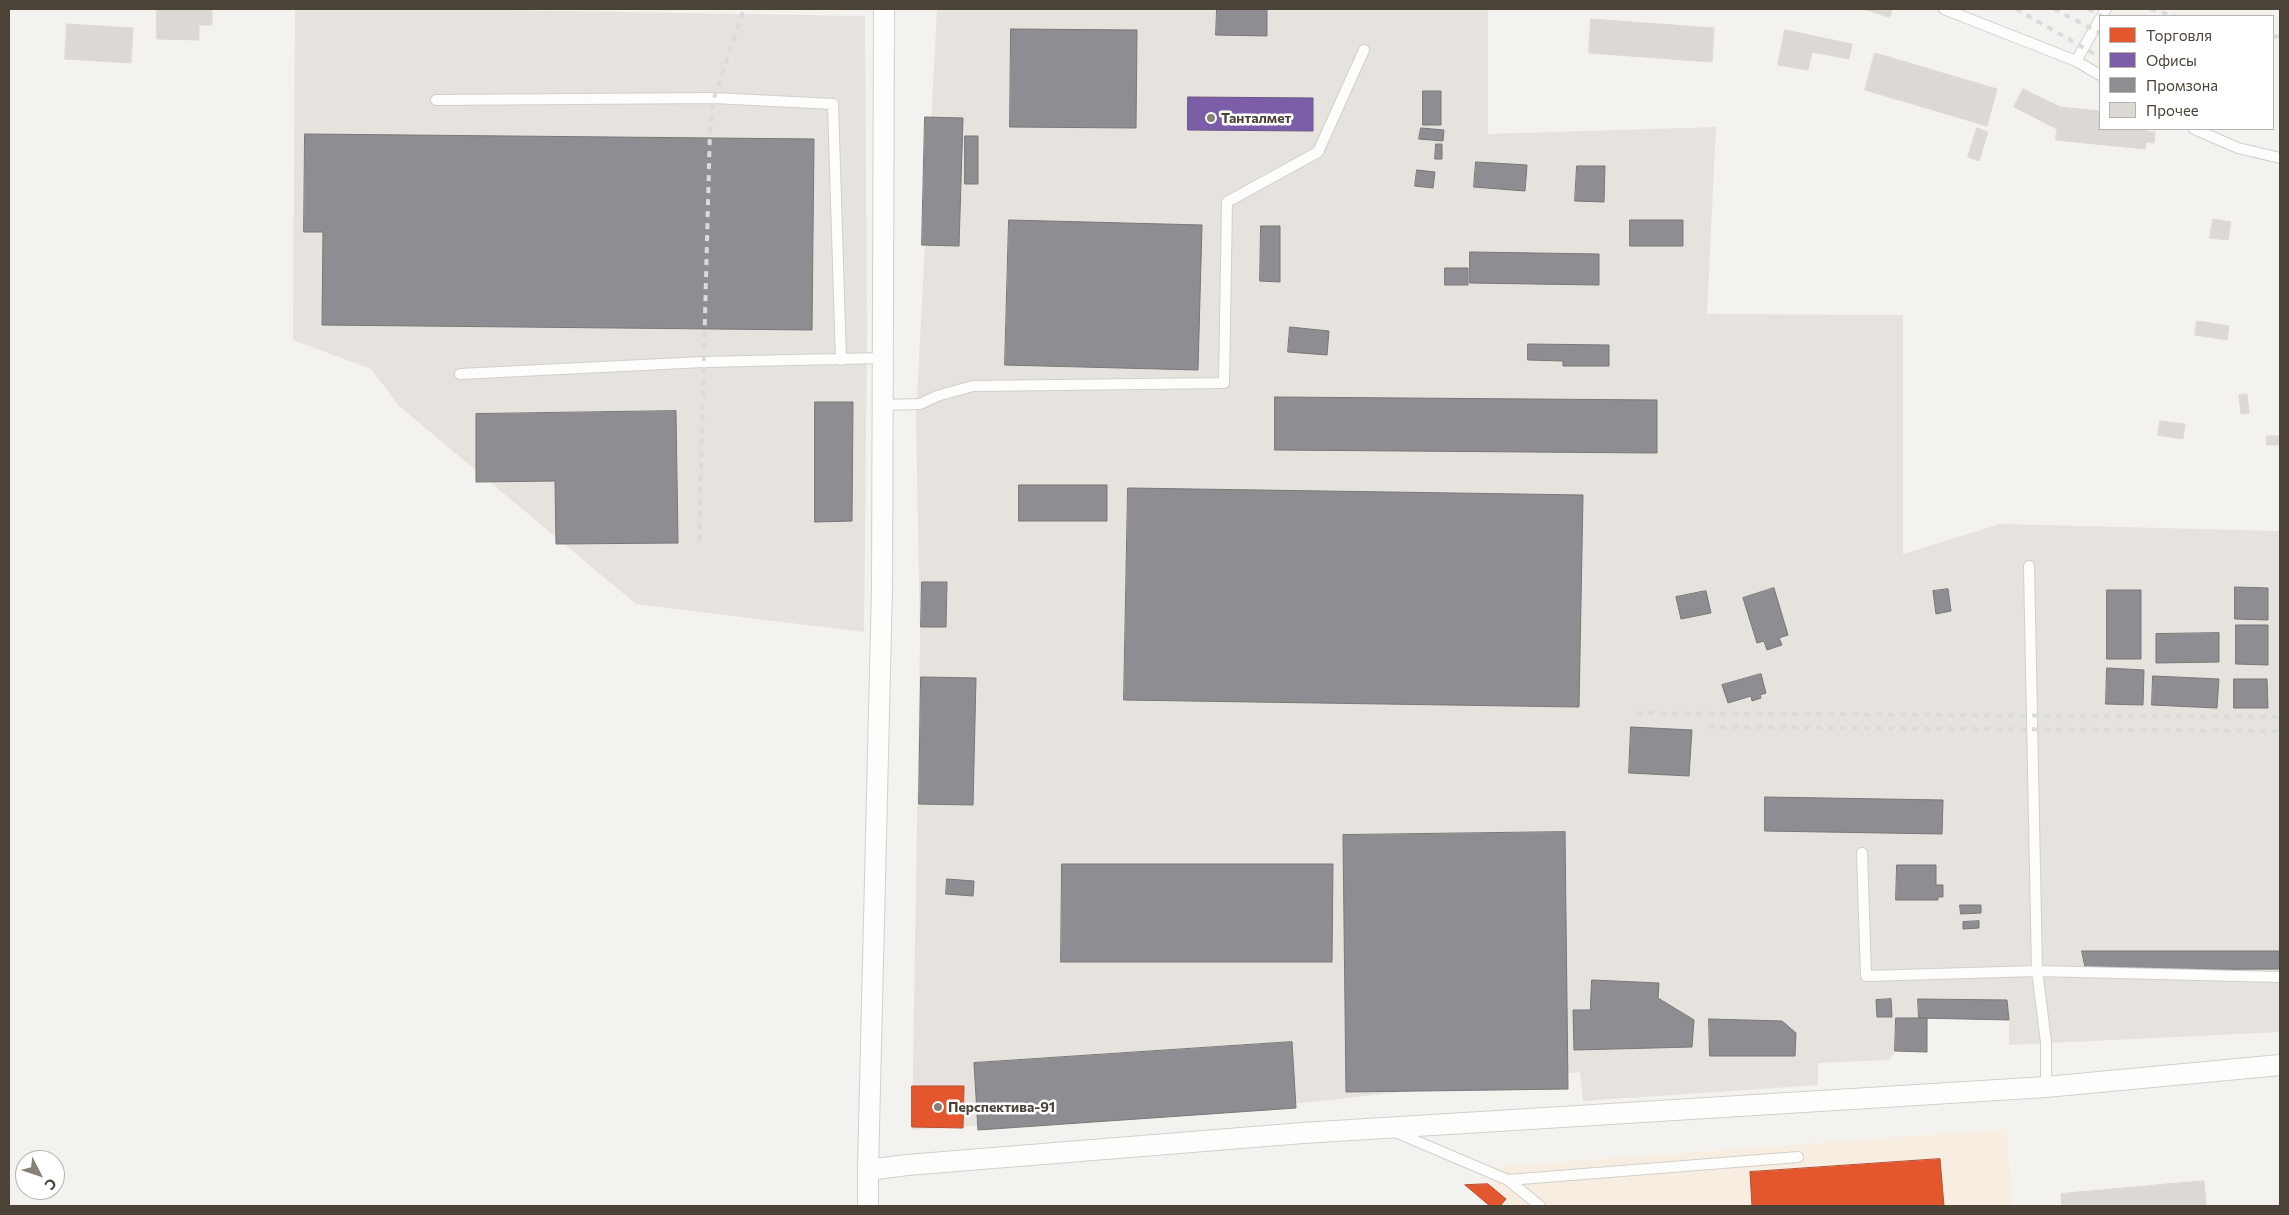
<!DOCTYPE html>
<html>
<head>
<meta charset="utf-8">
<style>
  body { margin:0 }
  #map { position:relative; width:2289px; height:1215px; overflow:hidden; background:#f4f2ee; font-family:Commissioner,sans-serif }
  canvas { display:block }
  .frame { position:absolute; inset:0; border:10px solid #4c4338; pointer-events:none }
  .legend { position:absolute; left:2099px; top:15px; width:175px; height:115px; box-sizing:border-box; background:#fff; border:1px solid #b7b4af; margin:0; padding:6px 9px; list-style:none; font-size:15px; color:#4c4338 }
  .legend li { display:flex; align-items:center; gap:10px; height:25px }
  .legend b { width:25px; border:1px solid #b7b4af }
  .north { position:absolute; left:15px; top:1150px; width:50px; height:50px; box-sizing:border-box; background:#fff; border:1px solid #b7b4af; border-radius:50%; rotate:131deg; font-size:14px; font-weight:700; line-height:20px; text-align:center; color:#4c4338 }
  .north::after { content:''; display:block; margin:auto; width:18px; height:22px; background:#878078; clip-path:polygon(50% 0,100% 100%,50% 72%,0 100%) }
</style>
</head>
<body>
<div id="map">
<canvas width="2289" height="1215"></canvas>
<div class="frame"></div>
<ul class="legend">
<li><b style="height:14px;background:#e4572e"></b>Торговля</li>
<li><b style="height:14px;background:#7b5ea7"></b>Офисы</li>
<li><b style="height:14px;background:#8d8d92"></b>Промзона</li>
<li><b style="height:14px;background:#dcd9d4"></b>Прочее</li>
</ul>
<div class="north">С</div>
</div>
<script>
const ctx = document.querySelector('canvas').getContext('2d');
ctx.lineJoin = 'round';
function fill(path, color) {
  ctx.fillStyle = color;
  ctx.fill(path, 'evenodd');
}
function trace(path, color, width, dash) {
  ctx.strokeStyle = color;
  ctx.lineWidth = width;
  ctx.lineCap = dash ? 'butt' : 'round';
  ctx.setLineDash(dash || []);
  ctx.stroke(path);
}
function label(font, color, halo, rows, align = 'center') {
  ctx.font = font + ' Commissioner,sans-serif';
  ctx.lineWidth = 5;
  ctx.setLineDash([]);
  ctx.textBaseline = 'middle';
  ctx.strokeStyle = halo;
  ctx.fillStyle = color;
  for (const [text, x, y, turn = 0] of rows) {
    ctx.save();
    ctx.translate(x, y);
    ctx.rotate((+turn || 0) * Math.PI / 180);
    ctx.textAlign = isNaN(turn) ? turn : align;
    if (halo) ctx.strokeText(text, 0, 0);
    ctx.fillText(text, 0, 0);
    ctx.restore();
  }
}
const commercial = new Path2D(`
  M 2007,1129 L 2012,1206 L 1489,1206 L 1496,1167 Z`);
const industrial = new Path2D(`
  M 295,9 L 433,9 L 865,16 L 867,334 L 864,632 L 636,604 L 399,406 L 371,369 L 293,340 Z
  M 937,9 L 1488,9 L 1488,134 L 1716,127 L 1707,314 L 1903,315 L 1903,554 L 2000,524 L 2280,531 L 2280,1032 L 2009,1045 L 2009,1020 L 1928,1018 L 1927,1052 L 1896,1051 L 1889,1060 L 1818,1063 L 1818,1085 L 1583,1101 L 1580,1072 L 1302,1103 L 912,1130 L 920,639 L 916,418 Z`);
const shops = new Path2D(`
  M 912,1086 L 964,1086 L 963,1128 L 912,1127 Z
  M 1940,1159 L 1944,1206 L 1752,1206 L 1750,1172 Z
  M 1488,1184 L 1506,1199 L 1500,1206 L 1490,1206 L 1465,1185 Z`);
const offices = new Path2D(`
  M 1188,97 L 1313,98 L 1313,131 L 1188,130 Z`);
const industry = new Path2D(`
  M 1217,9 L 1267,9 L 1267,36 L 1216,35 Z
  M 1011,29 L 1137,30 L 1136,128 L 1010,127 Z
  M 1423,91 L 1441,91 L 1441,125 L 1423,125 Z
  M 925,117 L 963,118 L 959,246 L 922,245 Z
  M 1421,128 L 1444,130 L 1443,141 L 1419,139 Z
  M 305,134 L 814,139 L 812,330 L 322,325 L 323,232 L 304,232 Z
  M 965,136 L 978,136 L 978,184 L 965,184 Z
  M 1436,144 L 1442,144 L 1442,159 L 1435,159 Z
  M 1476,162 L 1527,165 L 1525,191 L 1474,187 Z
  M 1577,166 L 1605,166 L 1604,202 L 1575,201 Z
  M 1417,170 L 1435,172 L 1433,188 L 1415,186 Z
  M 1009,220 L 1202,225 L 1198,370 L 1005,365 Z
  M 1630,220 L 1683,220 L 1683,246 L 1630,246 Z
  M 1261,226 L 1280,226 L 1280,282 L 1260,281 Z
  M 1470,252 L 1599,254 L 1599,285 L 1470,283 Z
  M 1445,268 L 1468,268 L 1468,285 L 1445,285 Z
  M 1290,327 L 1329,331 L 1327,355 L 1288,352 Z
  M 1528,344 L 1609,345 L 1609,366 L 1563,366 L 1563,361 L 1528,360 Z
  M 1275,397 L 1657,400 L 1657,453 L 1275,450 Z
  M 815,402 L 853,402 L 852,521 L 815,522 Z
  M 676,411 L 678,543 L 556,544 L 555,481 L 476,482 L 476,414 Z
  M 1019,485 L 1107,485 L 1107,521 L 1019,521 Z
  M 1128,488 L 1583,495 L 1579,707 L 1124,700 Z
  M 922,582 L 947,582 L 946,627 L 921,627 Z
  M 2235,587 L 2268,588 L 2268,620 L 2235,619 Z
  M 1774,588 L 1788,635 L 1779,638 L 1782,645 L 1767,650 L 1764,641 L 1757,643 L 1743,598 Z
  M 1948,589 L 1951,611 L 1936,614 L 1933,591 Z
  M 2107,590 L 2141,590 L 2141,659 L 2107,659 Z
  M 1706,591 L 1711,613 L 1681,619 L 1676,597 Z
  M 2236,625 L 2268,625 L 2268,665 L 2236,664 Z
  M 2219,633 L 2219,662 L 2156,663 L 2156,634 Z
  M 2107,668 L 2144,670 L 2143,705 L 2106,704 Z
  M 1761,674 L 1766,693 L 1760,695 L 1761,698 L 1752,701 L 1751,696 L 1728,703 L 1722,685 Z
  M 2153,676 L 2219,679 L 2217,708 L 2152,705 Z
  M 921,677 L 976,678 L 973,805 L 919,804 Z
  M 2234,679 L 2267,679 L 2268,708 L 2234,708 Z
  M 1631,727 L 1692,730 L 1689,776 L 1629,773 Z
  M 1765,797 L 1943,800 L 1942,834 L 1765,831 Z
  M 1565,832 L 1568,1089 L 1346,1092 L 1343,835 Z
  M 1062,864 L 1333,864 L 1332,962 L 1061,962 Z
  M 1897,865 L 1936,865 L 1936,885 L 1943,885 L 1943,897 L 1938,897 L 1938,900 L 1896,900 Z
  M 947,879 L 974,881 L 973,896 L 946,894 Z
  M 1960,905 L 1981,905 L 1981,913 L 1961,914 Z
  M 1979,921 L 1979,928 L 1963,929 L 1963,922 Z
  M 2082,951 L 2280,951 L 2280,969 L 2086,970 Z
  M 1592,980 L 1659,983 L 1658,998 L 1694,1020 L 1692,1047 L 1574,1050 L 1573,1010 L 1590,1010 Z
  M 1891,999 L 1892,1017 L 1877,1017 L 1876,1000 Z
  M 1918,999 L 2007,1000 L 2009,1020 L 1919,1018 Z
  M 1896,1018 L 1927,1018 L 1927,1052 L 1895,1051 Z
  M 1709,1019 L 1782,1021 L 1796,1033 L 1795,1056 L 1710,1056 Z
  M 1292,1042 L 1296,1108 L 978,1130 L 974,1063 Z`);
const building = new Path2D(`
  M 157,9 L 212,9 L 212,25 L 199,25 L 199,40 L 157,39 Z
  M 1863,9 L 1892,9 L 1890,17 Z
  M 1591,19 L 1714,28 L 1712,62 L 1589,53 Z
  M 67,24 L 133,28 L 131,63 L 65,59 Z
  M 1785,30 L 1852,44 L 1849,59 L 1812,52 L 1808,70 L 1778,65 Z
  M 1875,53 L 1997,89 L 1987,126 L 1865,90 Z
  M 2023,89 L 2060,107 L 2057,129 L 2014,107 Z
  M 2060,107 L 2100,111 L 2100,129 L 2148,129 L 2147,132 L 2155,132 L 2154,143 L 2146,142 L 2145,149 L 2056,140 Z
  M 1977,128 L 1988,132 L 1979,161 L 1968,157 Z
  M 2213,219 L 2231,222 L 2228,240 L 2210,238 Z
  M 2197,321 L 2229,326 L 2227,340 L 2195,335 Z
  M 2247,394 L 2249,413 L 2241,414 L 2239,395 Z
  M 2160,421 L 2185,424 L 2183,439 L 2158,435 Z
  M 2267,436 L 2280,436 L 2280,445 L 2267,445 Z
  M 2204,1181 L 2206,1206 L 2062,1206 L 2061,1194 Z`);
const lane = new Path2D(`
  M 1944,9 L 2076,61 L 2100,75
  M 2102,16 L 2106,9
  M 2076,61 L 2100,19
  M 436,100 L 714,98 L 833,104 L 841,360
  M 2194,129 L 2238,148 L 2280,158
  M 460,374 L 703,362 L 882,358
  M 882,405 L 920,404 L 937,396 L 973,386 L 1224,383 L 1227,202 L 1318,152 L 1364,50
  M 2029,566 L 2037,971 L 2046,1042 L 2046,1087
  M 1862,853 L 1866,976 L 2037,971 L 2280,977
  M 1395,1132 L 1508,1180 L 1798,1157
  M 1508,1180 L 1540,1206`);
const street = new Path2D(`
  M 868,1170 L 882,587 L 884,9
  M 868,1206 L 868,1170 L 907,1165 L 1303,1133 L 2046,1087 L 2280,1065`);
const rail = new Path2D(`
  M 2016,9 L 2100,57
  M 2054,9 L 2100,33
  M 2088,9 L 2102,16
  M 2150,9 L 2175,16
  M 2273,36 L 2280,37
  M 699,541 L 710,129 L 714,98 L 744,9
  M 1636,713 L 2280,717
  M 1708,727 L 2280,731`);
const markers = [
  [1211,118,5,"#878078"],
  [938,1107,5,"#878078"]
];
const poiNames = [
  ["Танталмет",1221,118],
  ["Перспектива-91",948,1107]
];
fill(commercial, '#f7ede1');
fill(industrial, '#e6e2dd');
fill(shops, '#e4572e');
trace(shops, '#b65131', 1);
fill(offices, '#7b5ea7');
trace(offices, '#6d5686', 1);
fill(industry, '#8d8d92');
trace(industry, '#7a7777', 1);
fill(building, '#dcd9d4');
trace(building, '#ddd9d3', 1);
trace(lane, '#d2d0cb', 12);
trace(street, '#d2d0cb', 22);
trace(lane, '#fdfdfc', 10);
trace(street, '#fdfdfc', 20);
trace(rail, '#dbdbda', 4, [6, 6]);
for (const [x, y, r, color] of markers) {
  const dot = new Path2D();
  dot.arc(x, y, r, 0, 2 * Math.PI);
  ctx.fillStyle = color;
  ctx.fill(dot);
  trace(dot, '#fff', 2);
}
label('bold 14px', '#4c4338', '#fff', poiNames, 'left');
</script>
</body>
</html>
